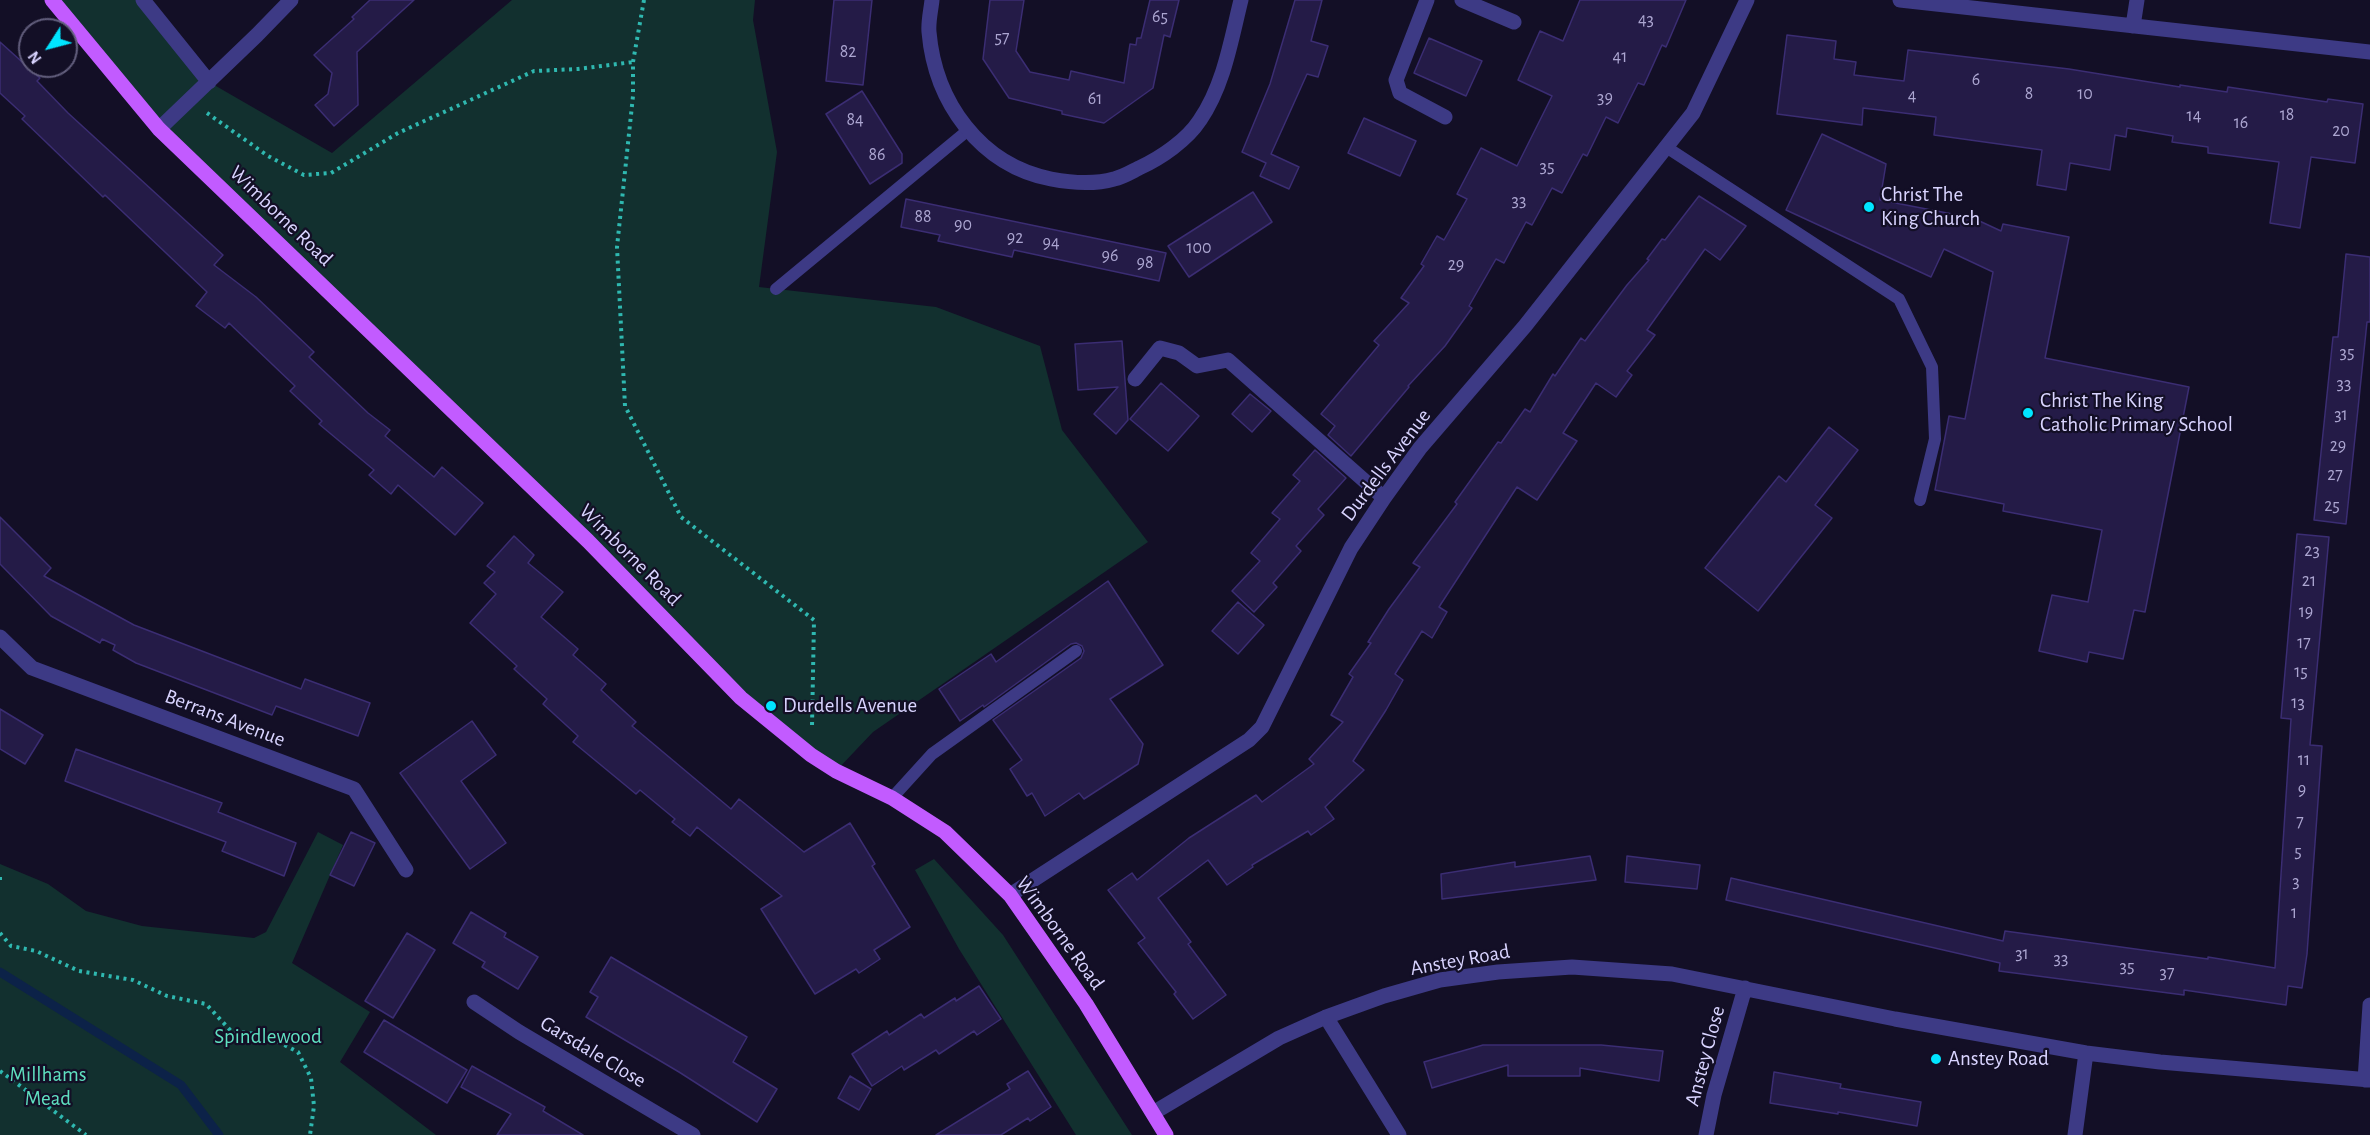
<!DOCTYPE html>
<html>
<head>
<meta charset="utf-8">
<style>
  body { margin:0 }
  #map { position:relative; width:2370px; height:1135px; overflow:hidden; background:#130f26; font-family:"Alegreya Sans",sans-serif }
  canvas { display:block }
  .north { position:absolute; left:18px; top:18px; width:60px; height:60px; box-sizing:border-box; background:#130f26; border:2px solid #625e7d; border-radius:50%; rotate:234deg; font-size:16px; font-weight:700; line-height:24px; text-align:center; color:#d9d4ff }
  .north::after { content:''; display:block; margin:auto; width:21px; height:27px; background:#00e5ff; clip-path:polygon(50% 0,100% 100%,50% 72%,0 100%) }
</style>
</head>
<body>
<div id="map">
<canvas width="2370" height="1135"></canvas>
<div class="north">N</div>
</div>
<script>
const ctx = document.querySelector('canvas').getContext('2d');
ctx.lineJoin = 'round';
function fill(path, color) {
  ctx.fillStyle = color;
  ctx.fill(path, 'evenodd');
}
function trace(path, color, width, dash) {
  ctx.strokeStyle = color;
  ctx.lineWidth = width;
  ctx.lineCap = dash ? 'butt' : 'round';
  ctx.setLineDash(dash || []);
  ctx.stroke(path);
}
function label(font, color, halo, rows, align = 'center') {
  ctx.font = font + ' "Alegreya Sans",sans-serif';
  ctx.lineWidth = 4.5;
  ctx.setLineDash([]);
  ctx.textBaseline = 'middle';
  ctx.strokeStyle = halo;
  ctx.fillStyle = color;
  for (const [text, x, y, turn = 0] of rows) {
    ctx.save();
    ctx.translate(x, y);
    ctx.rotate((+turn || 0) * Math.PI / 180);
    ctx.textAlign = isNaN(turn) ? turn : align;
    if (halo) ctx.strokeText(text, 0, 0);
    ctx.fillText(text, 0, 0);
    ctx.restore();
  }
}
const green = new Path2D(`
  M 52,0 L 143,0 L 209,82 L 332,153 L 512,0 L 755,0 L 753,20 L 777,152 L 759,287 L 936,307 L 1040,346 L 1062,430 L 1148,542 L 873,732 L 836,771 L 811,755 L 159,129 Z
  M 318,832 L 343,845 L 292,963 L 370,1012 L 340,1062 L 436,1135 L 0,1135 L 0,864 L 48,884 L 86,911 L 142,926 L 254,938 L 266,932 Z
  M 934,859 L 1003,935 L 1132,1135 L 1076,1135 L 959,949 L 915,870 Z`);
const stream = new Path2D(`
  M 0,972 L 181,1085 L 219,1135`);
const building = new Path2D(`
  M 370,0 L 414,0 L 357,52 L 358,105 L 334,126 L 315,105 L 328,94 L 332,73 L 314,55 L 354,19 L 352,17 Z
  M 834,0 L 872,0 L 863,85 L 826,81 Z
  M 990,0 L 1024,0 L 1016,51 L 1030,72 L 1069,80 L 1071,71 L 1124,83 L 1130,44 L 1136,45 L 1137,38 L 1141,38 L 1150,0 L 1179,0 L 1170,37 L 1164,35 L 1153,88 L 1104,123 L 1062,114 L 1062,111 L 1009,98 L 983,59 Z
  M 1295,0 L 1322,0 L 1311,41 L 1328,46 L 1318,77 L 1307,74 L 1271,154 L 1299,167 L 1289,189 L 1260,176 L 1266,163 L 1242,152 L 1270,84 Z
  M 1580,0 L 1686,0 L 1666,47 L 1662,45 L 1644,85 L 1638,83 L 1618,123 L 1606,117 L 1587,156 L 1583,154 L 1562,193 L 1552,188 L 1532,225 L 1526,222 L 1504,263 L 1496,259 L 1469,306 L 1472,308 L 1445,346 L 1408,386 L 1409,387 L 1351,456 L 1328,435 L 1335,426 L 1321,414 L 1379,345 L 1374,341 L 1409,303 L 1401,298 L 1424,266 L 1421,264 L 1437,236 L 1444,240 L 1467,199 L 1457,194 L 1481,148 L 1517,166 L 1552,96 L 1518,80 L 1540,31 L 1563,41 Z
  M 1787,35 L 1836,41 L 1834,59 L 1856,62 L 1854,75 L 1904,81 L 1908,50 L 2069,69 L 2180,87 L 2180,85 L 2227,92 L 2228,87 L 2327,102 L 2328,99 L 2363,104 L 2355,163 L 2311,157 L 2300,228 L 2270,223 L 2279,162 L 2208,153 L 2208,147 L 2172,142 L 2173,136 L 2127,128 L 2126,137 L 2115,135 L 2110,170 L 2070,163 L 2066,190 L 2037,185 L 2042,150 L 1934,135 L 1936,117 L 1863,108 L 1862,125 L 1777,114 Z
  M 1429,38 L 1482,61 L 1466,96 L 1414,73 Z
  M 0,42 L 40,78 L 37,81 L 68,113 L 223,255 L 214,265 L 256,297 L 314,352 L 309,357 L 368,413 L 390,430 L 385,436 L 434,477 L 442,467 L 483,503 L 455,535 L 398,485 L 391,494 L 369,475 L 374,470 L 319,424 L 322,421 L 290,391 L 295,386 L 229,323 L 225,328 L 196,306 L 207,292 L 105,195 L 103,197 L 22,119 L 25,116 L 0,93 Z
  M 862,91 L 902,154 L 902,163 L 870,184 L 826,114 Z
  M 1364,118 L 1416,141 L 1400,176 L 1348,153 Z
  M 1822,134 L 1886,164 L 1880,200 L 1973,218 L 2001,231 L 2003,224 L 2069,237 L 2045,358 L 2189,387 L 2145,612 L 2134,610 L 2123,659 L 2089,652 L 2087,662 L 2039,651 L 2052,595 L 2088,602 L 2102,530 L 2003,511 L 2004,504 L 1935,490 L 1949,416 L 1965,419 L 1993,272 L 1944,249 L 1931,277 L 1786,210 Z
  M 1253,192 L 1272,222 L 1189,277 L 1168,246 Z
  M 1699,196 L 1746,226 L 1720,260 L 1705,249 L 1647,330 L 1655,335 L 1627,371 L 1632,375 L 1616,397 L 1596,383 L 1563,433 L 1577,441 L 1537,500 L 1517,487 L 1439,607 L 1447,612 L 1432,638 L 1422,631 L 1395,674 L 1403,680 L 1386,710 L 1353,761 L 1364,770 L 1325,807 L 1334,819 L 1311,835 L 1308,831 L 1252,865 L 1253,867 L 1227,885 L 1208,860 L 1158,898 L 1191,942 L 1188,944 L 1226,995 L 1193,1019 L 1174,994 L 1176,992 L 1138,943 L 1145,938 L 1108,890 L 1132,873 L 1137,880 L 1189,838 L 1256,795 L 1262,802 L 1314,764 L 1309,759 L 1343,722 L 1331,715 L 1353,677 L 1349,674 L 1371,643 L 1368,642 L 1389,609 L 1420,567 L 1413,563 L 1457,504 L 1455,502 L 1498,442 L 1501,443 L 1525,409 L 1530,412 L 1553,374 L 1555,376 L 1581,338 L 1585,341 L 1627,285 L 1649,260 L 1647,259 L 1662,239 L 1665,240 Z
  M 906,199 L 1166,253 L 1159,281 L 1014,250 L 1012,257 L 938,241 L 940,235 L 901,227 Z
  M 2346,254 L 2370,257 L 2370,322 L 2367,322 L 2346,524 L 2314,520 L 2333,337 L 2338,337 Z
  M 1122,341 L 1128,420 L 1116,434 L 1094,414 L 1118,387 L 1078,390 L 1075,344 Z
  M 1161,383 L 1199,416 L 1168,451 L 1130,419 Z
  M 1250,394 L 1271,411 L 1252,432 L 1232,414 Z
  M 1829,427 L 1858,450 L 1815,505 L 1832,518 L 1758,611 L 1705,568 L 1779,476 L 1786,482 Z
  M 1315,450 L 1346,478 L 1318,509 L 1324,515 L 1296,546 L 1301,551 L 1273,583 L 1277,587 L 1254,612 L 1232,591 L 1260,561 L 1251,553 L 1280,519 L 1272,513 L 1300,481 L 1293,475 Z
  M 0,517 L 51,568 L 44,576 L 134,625 L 301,689 L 305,679 L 370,703 L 358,736 L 276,706 L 272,715 L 136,663 L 113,650 L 115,645 L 102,639 L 100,643 L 51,616 L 0,564 Z
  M 2297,534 L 2329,537 L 2310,745 L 2322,746 L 2307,954 L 2302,988 L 2288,986 L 2286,1005 L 2184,990 L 2184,995 L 1999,971 L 2000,963 L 1726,900 L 1731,878 L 2003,941 L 2005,931 L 2208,959 L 2208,957 L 2275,968 L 2291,719 L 2281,718 Z
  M 514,536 L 534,555 L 528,563 L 563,592 L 541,617 L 578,649 L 573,655 L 606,684 L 601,690 L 636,722 L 632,726 L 731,809 L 739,799 L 804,852 L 850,823 L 875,864 L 872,866 L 910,927 L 874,950 L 880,959 L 859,973 L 856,969 L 815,994 L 761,909 L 782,896 L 697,827 L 690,836 L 672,822 L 675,819 L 640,790 L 636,794 L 573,742 L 578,736 L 543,704 L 547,699 L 514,669 L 517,666 L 470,623 L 496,594 L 484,583 L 495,572 L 487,566 Z
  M 1108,581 L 1163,665 L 1110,699 L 1143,744 L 1138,764 L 1084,799 L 1079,793 L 1045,816 L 1032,793 L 1027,796 L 1010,769 L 1022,760 L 993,720 L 1081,658 L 1084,651 L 1082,646 L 1076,643 L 1071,644 L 984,707 L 983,705 L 960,721 L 939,689 L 991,654 L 996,662 Z
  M 1238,602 L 1264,625 L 1238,654 L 1212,631 Z
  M 0,709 L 43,735 L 25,764 L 0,749 Z
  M 472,721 L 496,755 L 461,781 L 506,843 L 470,869 L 400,773 Z
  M 76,749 L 222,803 L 218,812 L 296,843 L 284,876 L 222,851 L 226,842 L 65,781 Z
  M 351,832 L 375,843 L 354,886 L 330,875 Z
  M 1590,856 L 1596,880 L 1442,899 L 1441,874 L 1515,862 L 1515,867 Z
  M 1627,856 L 1700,865 L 1697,889 L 1625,882 Z
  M 471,912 L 506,933 L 504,937 L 538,957 L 518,989 L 482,967 L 485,962 L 453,943 Z
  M 407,933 L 435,950 L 393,1018 L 365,1001 Z
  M 611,957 L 747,1037 L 733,1062 L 777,1089 L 757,1122 L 679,1072 L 586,1017 L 598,997 L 590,992 Z
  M 979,986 L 1001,1019 L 977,1035 L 974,1031 L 939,1054 L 936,1050 L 904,1070 L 902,1066 L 872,1086 L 852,1054 L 887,1031 L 889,1035 L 921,1014 L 924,1018 L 955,998 L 956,1001 Z
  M 384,1020 L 467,1070 L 447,1103 L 364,1052 Z
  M 1483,1045 L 1601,1045 L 1663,1051 L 1659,1081 L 1580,1068 L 1580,1076 L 1508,1076 L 1508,1065 L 1432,1088 L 1424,1062 Z
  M 472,1066 L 545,1107 L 543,1111 L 583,1135 L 497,1135 L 511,1114 L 461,1087 Z
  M 1028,1071 L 1051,1107 L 1030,1121 L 1028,1118 L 1001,1135 L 936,1135 L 1010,1089 L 1007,1084 Z
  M 1774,1072 L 1841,1084 L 1840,1088 L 1921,1102 L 1917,1126 L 1838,1112 L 1838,1114 L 1770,1103 Z
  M 850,1076 L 871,1089 L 859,1110 L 838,1098 Z`);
const path = new Path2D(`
  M 644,0 L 633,62 L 633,96 L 617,247 L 625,406 L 681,517 L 814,620 L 812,726
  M 207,113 L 268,156 L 304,175 L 331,173 L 398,133 L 534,71 L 578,69 L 633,62
  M 0,877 L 0,880
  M 0,933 L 11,946 L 36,951 L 79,971 L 133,980 L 167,996 L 206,1004 L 231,1031 L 265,1035 L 298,1052 L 311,1078 L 314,1106 L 310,1135
  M 0,1071 L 86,1135`);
const service = new Path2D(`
  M 1666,147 L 1899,299 L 1932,367 L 1935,439 L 1920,500
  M 776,289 L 967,131
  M 892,798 L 932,754 L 1076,651`);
const minor = new Path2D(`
  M 143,0 L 209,82
  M 932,0 C 931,10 928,22 929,32 C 935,102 980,165 1051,179 C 1072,183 1093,185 1114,179 C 1123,177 1131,172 1139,168 C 1161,158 1187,140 1200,120 C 1224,85 1231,40 1241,0
  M 1427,0 L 1396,80 L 1400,93 L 1445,117
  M 1462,0 L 1514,22
  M 1900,0 L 2370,52
  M 2133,26 L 2137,0
  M 159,129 L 257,35 L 291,0
  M 1135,379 L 1160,348 L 1179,353 L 1197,366 L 1228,360 L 1384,498
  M 0,637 L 32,668 L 354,789 L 406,870
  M 1010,895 L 1249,740 L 1262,727 L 1351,548 L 1384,498 L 1420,448 L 1525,326 L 1693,113 L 1747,0
  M 474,1002 L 519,1032 L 693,1135
  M 1326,1017 L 1399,1135
  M 2365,1080 L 2370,1005
  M 1153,1113 L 1279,1038 L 1326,1017 L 1384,996 L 1440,980 L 1498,972 L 1572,967 L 1672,974 L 1895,1019 L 2086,1053 L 2160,1062 L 2370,1080
  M 1706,1135 L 1714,1095 L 1745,988
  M 2075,1135 L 2086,1053`);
const primary = new Path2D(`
  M 52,0 L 159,129 L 588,541 L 741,698 L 811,755 L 836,771 L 892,798 L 945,832 L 1010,895 L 1086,1004 L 1166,1135`);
const markers = [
  [1869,207,6,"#00e5ff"],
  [2028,413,6,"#00e5ff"],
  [771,706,6,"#00e5ff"],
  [1936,1059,6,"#00e5ff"]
];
const numberNames = [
  ["65",1160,17],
  ["43",1646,20],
  ["57",1002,38],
  ["82",848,52],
  ["41",1620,57],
  ["6",1976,80],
  ["8",2029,94],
  ["10",2085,94],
  ["4",1912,96],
  ["39",1605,98],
  ["61",1095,99],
  ["18",2287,115],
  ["14",2194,116],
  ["84",855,120],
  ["16",2241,123],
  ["20",2341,131],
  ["86",877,155],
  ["35",1547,167],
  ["33",1519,201],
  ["88",923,217],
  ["90",963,225],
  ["92",1015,238],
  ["94",1051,243],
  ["100",1199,248],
  ["96",1110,256],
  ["98",1145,263],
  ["29",1456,265],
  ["35",2347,353],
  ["33",2344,384],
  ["31",2341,415],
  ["29",2338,446],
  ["27",2335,475],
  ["25",2332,506],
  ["23",2312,551],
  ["21",2309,581],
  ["19",2306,612],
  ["17",2304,643],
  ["15",2301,672],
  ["13",2298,703],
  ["11",2304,760],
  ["9",2302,790],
  ["7",2300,822],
  ["5",2298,852],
  ["3",2296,882],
  ["1",2294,913],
  ["31",2022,954],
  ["33",2061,959],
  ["35",2127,967],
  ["37",2167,973]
];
const poiNames = [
  ["Christ The",1881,195],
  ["King Church",1881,219],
  ["Christ The King",2040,401],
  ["Catholic Primary School",2040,425],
  ["Durdells Avenue",783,706],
  ["Anstey Road",1948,1059]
];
const streetNames = [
  ["Wimborne Road",281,216,44],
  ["Durdells Avenue",1386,465,-53],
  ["Wimborne Road",630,555,45],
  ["Berrans Avenue",225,718,21],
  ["Wimborne Road",1060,933,54],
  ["Anstey Road",1460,960,-10],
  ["Garsdale Close",593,1052,31],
  ["Anstey Close",1705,1056,-75]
];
const parkNames = [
  ["Spindlewood",268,1037],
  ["Millhams",48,1075],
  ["Mead",48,1099]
];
fill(green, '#12302f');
trace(stream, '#0c2248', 9);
fill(building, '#241b47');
trace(building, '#3b2d73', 1.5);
trace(path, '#2fb8b0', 4, [3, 4.5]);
trace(service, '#3d3a85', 12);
trace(minor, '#3d3a85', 15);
trace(primary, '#c25bff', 15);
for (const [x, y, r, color] of markers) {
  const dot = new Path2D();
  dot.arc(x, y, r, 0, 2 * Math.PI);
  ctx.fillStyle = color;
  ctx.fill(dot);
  trace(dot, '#130f26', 2);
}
label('18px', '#aca6d1', null, numberNames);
label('21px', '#d9d4ff', '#130f26', poiNames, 'left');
label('21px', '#d9d4ff', '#130f26', streetNames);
label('21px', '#5fe0c0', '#130f26', parkNames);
</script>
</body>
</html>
